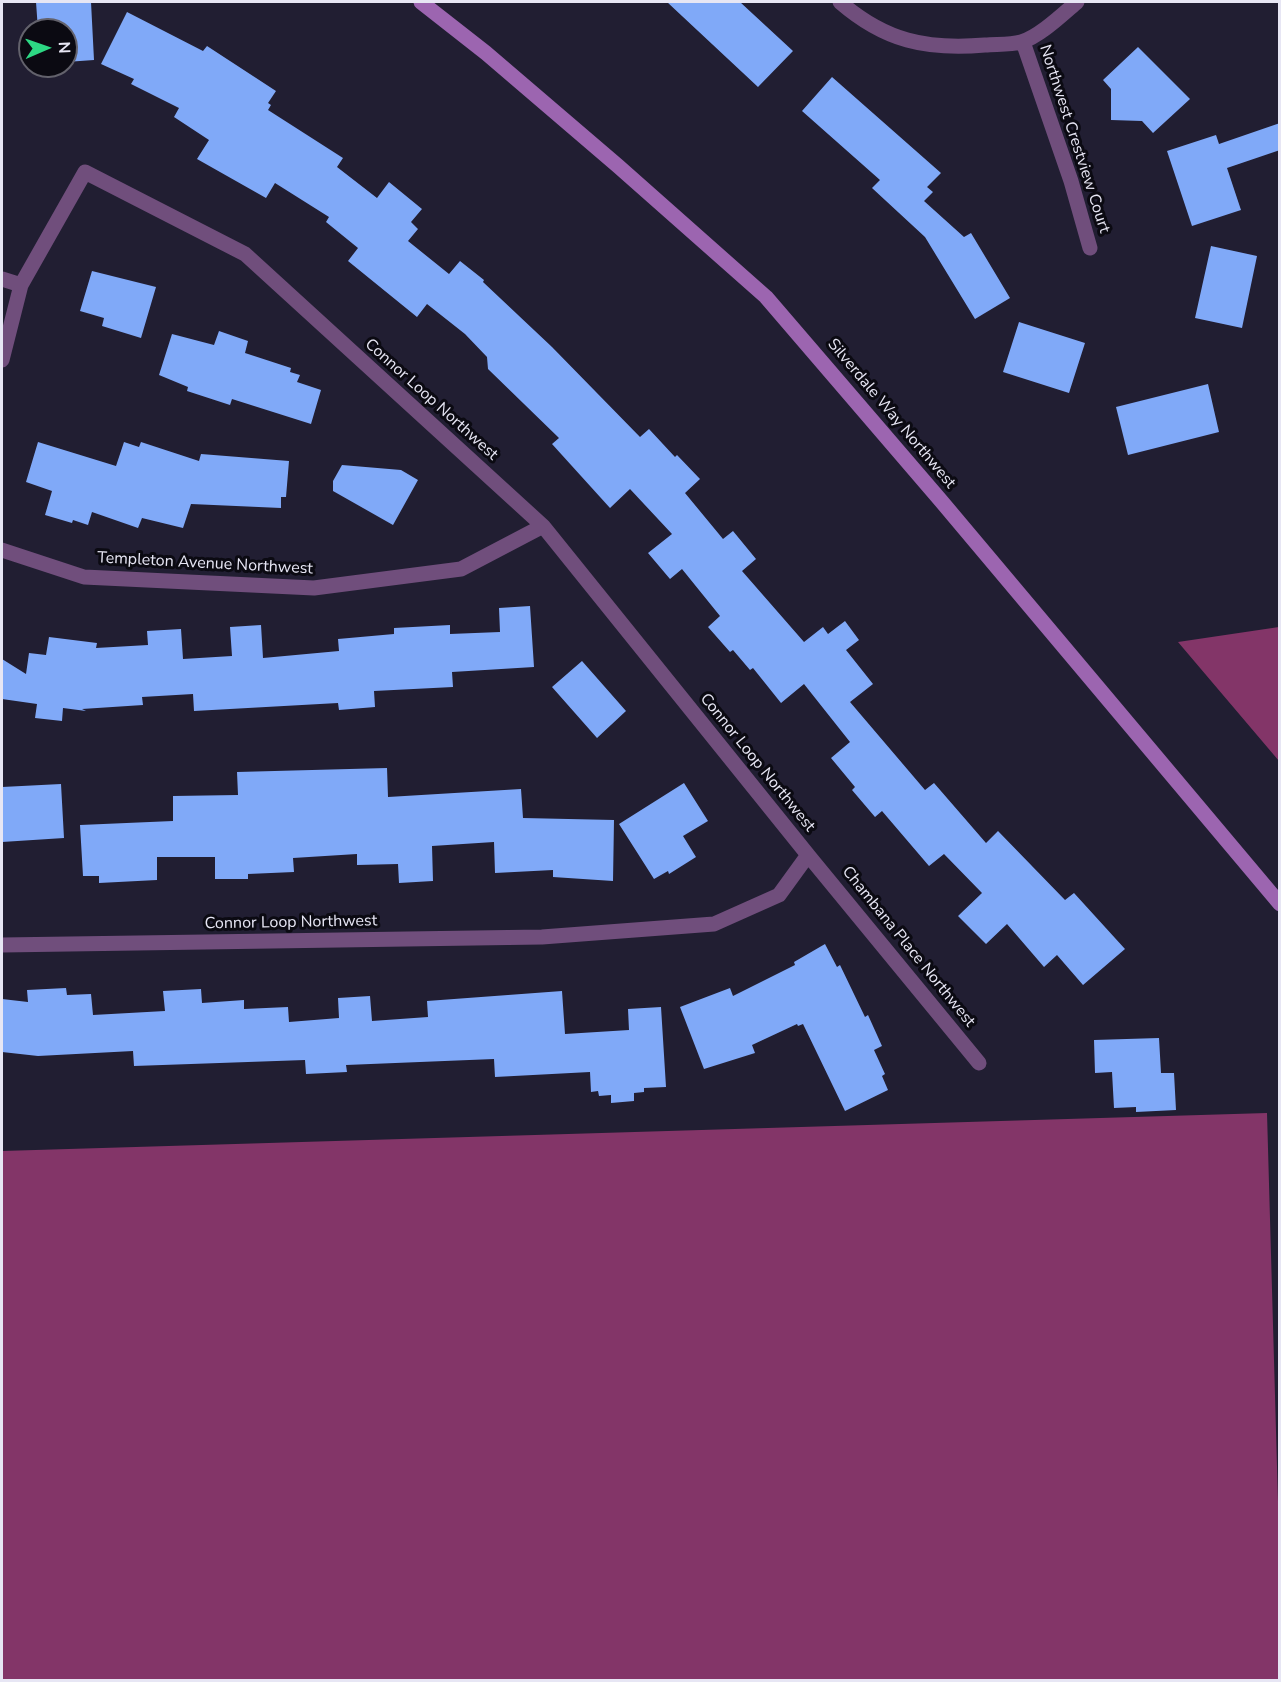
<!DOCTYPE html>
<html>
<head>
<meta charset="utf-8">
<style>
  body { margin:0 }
  #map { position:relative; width:1281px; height:1682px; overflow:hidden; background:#211e32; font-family:"Nunito Sans",sans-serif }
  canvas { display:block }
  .frame { position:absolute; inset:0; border:3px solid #e7e6f4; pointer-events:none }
  .north { position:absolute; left:18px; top:18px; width:60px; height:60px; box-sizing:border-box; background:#0b0a12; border:2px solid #63626c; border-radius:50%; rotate:88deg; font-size:16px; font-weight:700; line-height:24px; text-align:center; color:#e7e6f4 }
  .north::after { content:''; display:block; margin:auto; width:21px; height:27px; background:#2dd884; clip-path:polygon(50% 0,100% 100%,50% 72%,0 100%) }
</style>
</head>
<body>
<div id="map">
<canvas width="1281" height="1682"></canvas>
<div class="frame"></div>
<div class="north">N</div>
</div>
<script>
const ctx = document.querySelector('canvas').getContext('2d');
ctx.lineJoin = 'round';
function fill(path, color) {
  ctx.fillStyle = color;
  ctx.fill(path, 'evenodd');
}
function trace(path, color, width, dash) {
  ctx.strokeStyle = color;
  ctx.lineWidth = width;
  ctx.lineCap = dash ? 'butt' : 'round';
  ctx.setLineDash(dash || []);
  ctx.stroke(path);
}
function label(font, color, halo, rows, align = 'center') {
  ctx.font = font + ' "Nunito Sans",sans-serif';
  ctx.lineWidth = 6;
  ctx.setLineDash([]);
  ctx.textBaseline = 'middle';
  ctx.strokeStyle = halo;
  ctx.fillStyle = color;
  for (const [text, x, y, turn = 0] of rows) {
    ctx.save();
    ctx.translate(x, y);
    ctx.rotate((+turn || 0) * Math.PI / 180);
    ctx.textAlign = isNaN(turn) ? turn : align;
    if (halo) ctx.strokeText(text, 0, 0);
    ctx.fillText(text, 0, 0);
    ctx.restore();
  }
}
const forest = new Path2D(`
  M 1279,627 L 1280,627 L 1279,761 L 1178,642 Z
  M 1267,1113 L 1279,1537 L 1279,1680 L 2,1680 L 2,1151 Z`);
const building = new Path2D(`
  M 36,2 L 91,2 L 94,60 L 66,62 L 66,30 L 38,30 Z
  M 667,2 L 740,2 L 793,51 L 758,87 Z
  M 127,12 L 203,51 L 207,46 L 276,91 L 268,103 L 271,105 L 268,110 L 343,158 L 337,167 L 377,198 L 389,182 L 422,209 L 411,222 L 418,229 L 408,241 L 449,274 L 460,261 L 484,280 L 483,282 L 552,347 L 640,437 L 649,429 L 675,457 L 677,455 L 700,479 L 685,493 L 723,539 L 733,531 L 756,559 L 742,571 L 804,642 L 823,627 L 828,634 L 845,621 L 859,640 L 846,650 L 873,684 L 850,702 L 925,790 L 934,783 L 986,843 L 998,831 L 1065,900 L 1074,893 L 1125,949 L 1083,985 L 1057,955 L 1044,967 L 1007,924 L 986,944 L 958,916 L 982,893 L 944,854 L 929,866 L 882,811 L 875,817 L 852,790 L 855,787 L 831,758 L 850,742 L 804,684 L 781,703 L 753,668 L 750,670 L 733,650 L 730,652 L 708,627 L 720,616 L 682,569 L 670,579 L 648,553 L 672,534 L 630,489 L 610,508 L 552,444 L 559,438 L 488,369 L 487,357 L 465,334 L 427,304 L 417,317 L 348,261 L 358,248 L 326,222 L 329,217 L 275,183 L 266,198 L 197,159 L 209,140 L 174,117 L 179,108 L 131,84 L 134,79 L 101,64 Z
  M 1138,47 L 1190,99 L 1153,133 L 1142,121 L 1111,120 L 1111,89 L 1103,80 Z
  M 832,77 L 941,173 L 927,187 L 933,192 L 924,201 L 964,237 L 971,233 L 1010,298 L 975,319 L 925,237 L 872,188 L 880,180 L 802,111 Z
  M 1280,123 L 1280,150 L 1227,168 L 1241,210 L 1192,226 L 1167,151 L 1216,135 L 1219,144 Z
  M 1211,246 L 1257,256 L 1242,328 L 1195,318 Z
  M 92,271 L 156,287 L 141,338 L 102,326 L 104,318 L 80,311 Z
  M 1019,322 L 1085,343 L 1069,393 L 1003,372 Z
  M 219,331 L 248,341 L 245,353 L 291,368 L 290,372 L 300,375 L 297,382 L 321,390 L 311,424 L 232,399 L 230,405 L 187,391 L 188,387 L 159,375 L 172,334 L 214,345 Z
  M 1208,384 L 1219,432 L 1128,455 L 1116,407 Z
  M 38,442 L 116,466 L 124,442 L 139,447 L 141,442 L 199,461 L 201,454 L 289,461 L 286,497 L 281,497 L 281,508 L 191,504 L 183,528 L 142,518 L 138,528 L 92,512 L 88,525 L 73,520 L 72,523 L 45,515 L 52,491 L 26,482 Z
  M 342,465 L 401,470 L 418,480 L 393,525 L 333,491 L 333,481 Z
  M 530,606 L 534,667 L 452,672 L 453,687 L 374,691 L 375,707 L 339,710 L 338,703 L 194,711 L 193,694 L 142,697 L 143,705 L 82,709 L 86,711 L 63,708 L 62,721 L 35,718 L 37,704 L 2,699 L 2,659 L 26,674 L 29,653 L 46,655 L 49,637 L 97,643 L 96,648 L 148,645 L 147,631 L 181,629 L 183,659 L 232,656 L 230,627 L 261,625 L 263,658 L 339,651 L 338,639 L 394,634 L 394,628 L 450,625 L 450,634 L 500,632 L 499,608 Z
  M 582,661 L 626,711 L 597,738 L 552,687 Z
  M 387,768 L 388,797 L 521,789 L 523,818 L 614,820 L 613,881 L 553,877 L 553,870 L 495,873 L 494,842 L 432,846 L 433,881 L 399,883 L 398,864 L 357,865 L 357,854 L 293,858 L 294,872 L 248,874 L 248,879 L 215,879 L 215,857 L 157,857 L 157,880 L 99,883 L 99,876 L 83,876 L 80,825 L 173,821 L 173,796 L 238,795 L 237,772 Z
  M 684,783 L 708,821 L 683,836 L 696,857 L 669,874 L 668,871 L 654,879 L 619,824 Z
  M 61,784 L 64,838 L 2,842 L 2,787 Z
  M 825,944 L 837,967 L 840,965 L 865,1017 L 868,1015 L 882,1046 L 874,1050 L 885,1074 L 882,1076 L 888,1090 L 845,1111 L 803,1024 L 798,1026 L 797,1024 L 752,1045 L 755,1053 L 704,1069 L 680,1007 L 730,988 L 733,996 L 795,965 L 794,962 Z
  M 66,988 L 67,995 L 91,994 L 93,1015 L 165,1011 L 163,991 L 201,989 L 202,1003 L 244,1000 L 244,1009 L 288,1007 L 289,1022 L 339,1018 L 338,998 L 370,996 L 372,1021 L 428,1017 L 427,1001 L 562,991 L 565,1034 L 629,1030 L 628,1009 L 661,1007 L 666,1087 L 644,1088 L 644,1092 L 634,1093 L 634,1101 L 611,1103 L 611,1095 L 599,1096 L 598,1091 L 591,1092 L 590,1072 L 495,1077 L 494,1059 L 346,1065 L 347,1072 L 306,1074 L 305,1060 L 134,1066 L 133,1051 L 38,1056 L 2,1052 L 2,999 L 28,1002 L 27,990 Z
  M 1159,1038 L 1161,1073 L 1174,1073 L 1176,1110 L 1136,1112 L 1136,1107 L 1114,1108 L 1112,1072 L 1095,1073 L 1094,1040 Z`);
const street = new Path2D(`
  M 840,2 C 885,41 926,50 985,45 C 996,44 1010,45 1021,42 C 1039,37 1063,14 1077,2
  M 1023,42 L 1071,181 L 1090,248
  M 2,279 L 21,285
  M 2,360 L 21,285 L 85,172 L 245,254 L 543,526 L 808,855 L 779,895 L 714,924 L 542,937 L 2,945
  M 2,550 L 84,577 L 314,588 L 461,569 L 543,526
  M 808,855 L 979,1063`);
const secondary = new Path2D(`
  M 421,2 L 486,53 L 618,166 L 766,297 L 942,502 L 1280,904`);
const streetNames = [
  ["Northwest Crestview Court",1074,139,72],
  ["Connor Loop Northwest",431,400,42],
  ["Silverdale Way Northwest",891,414,50],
  ["Templeton Avenue Northwest",205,564,3],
  ["Connor Loop Northwest",757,763,51],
  ["Connor Loop Northwest",291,923,-1],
  ["Chambana Place Northwest",908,947,51]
];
fill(forest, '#833568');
fill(building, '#80a9f8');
trace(street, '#704e7c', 15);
trace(secondary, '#9c65b0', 15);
label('16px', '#e7e6f4', '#0b0a12', streetNames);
</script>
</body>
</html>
